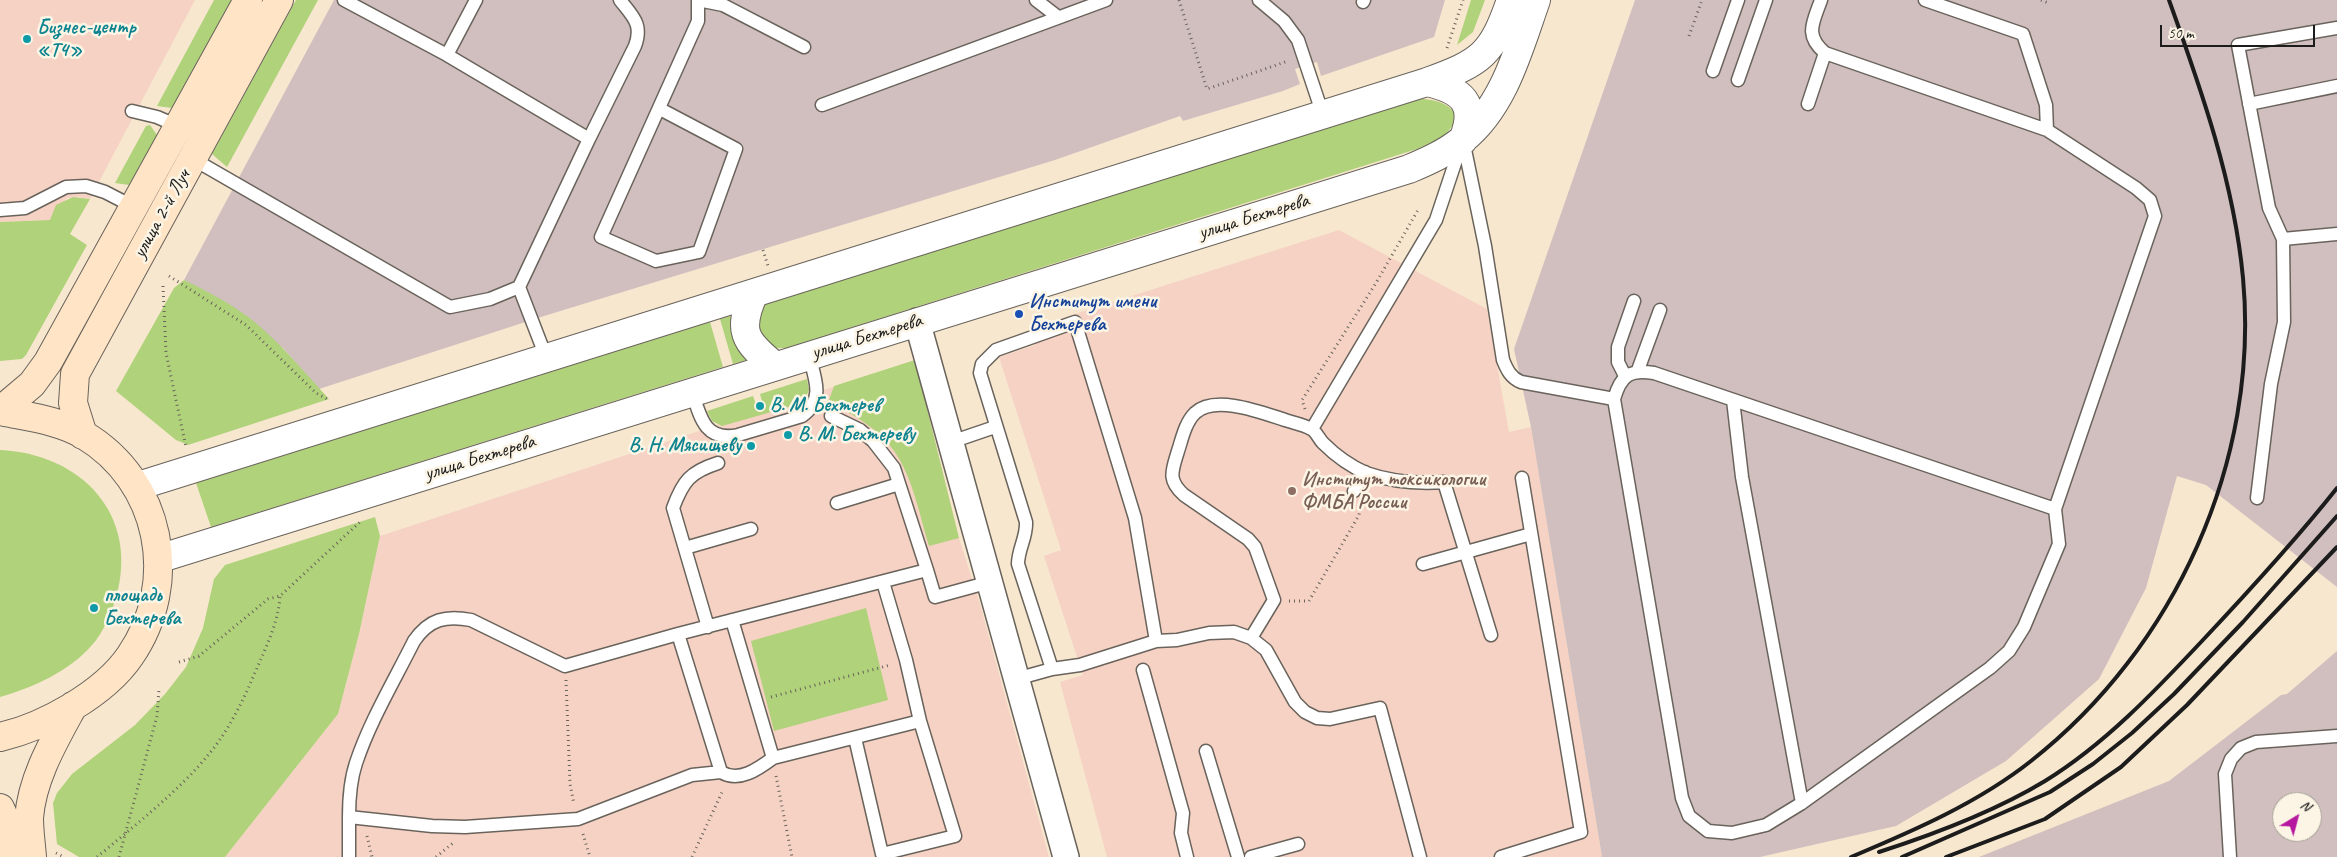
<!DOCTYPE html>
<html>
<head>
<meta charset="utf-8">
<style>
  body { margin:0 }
  #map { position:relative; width:2337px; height:857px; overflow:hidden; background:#f7e7cf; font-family:Caveat,sans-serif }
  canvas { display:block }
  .north { position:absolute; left:2272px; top:792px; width:50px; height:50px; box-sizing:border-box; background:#fcf5e5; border:1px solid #a29e95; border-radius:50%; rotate:37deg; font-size:14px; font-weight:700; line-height:20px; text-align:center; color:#1c1c1c }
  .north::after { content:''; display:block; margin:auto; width:18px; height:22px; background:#b5179e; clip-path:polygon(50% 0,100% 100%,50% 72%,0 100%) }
  .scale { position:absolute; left:2160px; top:25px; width:155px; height:22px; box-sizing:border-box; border:2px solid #1c1c1c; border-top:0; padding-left:6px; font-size:15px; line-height:18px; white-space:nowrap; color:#1c1c1c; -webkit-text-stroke:4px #fcf5e5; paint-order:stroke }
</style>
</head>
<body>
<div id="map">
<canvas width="2337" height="857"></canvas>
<div class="north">N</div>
<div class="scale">50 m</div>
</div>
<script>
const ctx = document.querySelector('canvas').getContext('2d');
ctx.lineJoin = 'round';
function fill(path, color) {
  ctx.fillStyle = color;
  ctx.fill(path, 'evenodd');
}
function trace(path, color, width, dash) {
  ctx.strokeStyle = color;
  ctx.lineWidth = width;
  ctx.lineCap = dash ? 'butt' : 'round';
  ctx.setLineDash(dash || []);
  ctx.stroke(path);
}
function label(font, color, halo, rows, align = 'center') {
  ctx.font = font + ' Caveat,sans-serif';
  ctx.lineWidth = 5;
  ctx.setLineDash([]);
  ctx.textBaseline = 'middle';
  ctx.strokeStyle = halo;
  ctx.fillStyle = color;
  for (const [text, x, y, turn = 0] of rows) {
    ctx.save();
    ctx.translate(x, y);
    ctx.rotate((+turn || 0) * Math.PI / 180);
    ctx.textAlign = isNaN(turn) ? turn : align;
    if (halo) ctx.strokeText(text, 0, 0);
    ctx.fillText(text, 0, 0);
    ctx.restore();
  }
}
const built = new Path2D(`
  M 0,0 L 195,0 L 90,199 L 79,197 L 67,198 L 51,220 L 0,222 Z
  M 1339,230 L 1487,309 L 1509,432 L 1531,427 L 1602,857 L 1107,857 L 1060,682 L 1083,675 L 1044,556 L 1061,550 L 999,357 L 1035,345 L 1031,328 Z
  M 915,360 L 959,538 L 980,604 L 1049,857 L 225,857 L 338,714 L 359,634 L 380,536 Z`);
const industrial = new Path2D(`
  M 334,0 L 1445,0 L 1434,37 L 1321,76 L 1317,62 L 1306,65 L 1295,69 L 1300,84 L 1283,91 L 1183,121 L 1180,116 L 1055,160 L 544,316 L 319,389 L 283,348 L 184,280 Z
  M 1635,0 L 2337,0 L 2337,587 L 2206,485 L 2177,476 L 2146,588 L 2099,679 L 2006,761 L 1896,826 L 1760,857 L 1602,857 L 1531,427 L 1514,349 Z
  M 2337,651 L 2337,857 L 1979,857 L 2169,781 L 2281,695 L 2287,694 ZM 2282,802 L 2312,802 L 2312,832 L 2282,832 Z`);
const green = new Path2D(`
  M 214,0 L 232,0 L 172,108 L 157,106 Z
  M 296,0 L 318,0 L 227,167 L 212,154 Z
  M 1471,0 L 1485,0 L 1473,32 L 1457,45 Z
  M 1418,99 C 1434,98 1468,107 1450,129 C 1443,139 1428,144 1417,149 L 786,348 L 774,348 L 758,338 L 758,312 L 767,303 Z
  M 150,125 L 157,135 L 129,185 L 115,183 L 146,126 Z
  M 73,197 L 90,199 L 70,234 L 87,245 L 26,355 L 22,359 L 0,361 L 0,222 L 50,220 L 56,205 Z
  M 184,280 C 207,291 230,303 251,319 C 280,342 304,372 329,399 L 188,445 L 176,440 L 116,391 L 174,288 Z
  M 734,315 L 749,359 L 733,364 L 720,319 Z
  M 710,322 L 723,367 L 211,527 L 196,483 Z
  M 915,360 L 959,538 L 929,546 C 921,520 915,490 903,466 C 889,436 858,415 828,403 L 834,386 Z
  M 807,379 L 809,390 L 803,403 L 722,426 L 712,421 L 707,411 L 753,396 L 758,410 L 764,408 L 760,394 Z
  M 0,450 C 82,454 140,515 116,598 C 111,614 103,633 92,645 C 70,671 32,688 0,697 Z
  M 375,517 L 380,536 L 359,634 L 338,714 L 225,857 L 79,857 L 57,844 L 53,803 L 57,793 L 72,774 L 135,725 L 165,694 L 186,667 L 203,628 L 214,579 L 225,565 Z
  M 866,608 L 888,700 L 774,731 L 751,641 Z`);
const path = new Path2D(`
  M 1179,0 L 1207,89 L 1288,61
  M 2041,0 L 2048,3
  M 1689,36 L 1702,0
  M 1447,48 L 1463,0
  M 763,250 L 768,266
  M 169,276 L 246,325 L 316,393 L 329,400
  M 163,286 L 166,353 L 186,447
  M 1305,409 L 1302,400 L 1376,283 L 1418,210
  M 1289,601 L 1309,601 L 1359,515 L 1360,506
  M 179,662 L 199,656 L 268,599 L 280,596 L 360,522
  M 566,680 L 570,784 L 574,804
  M 771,697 L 890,665
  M 776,776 L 792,857
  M 583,834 L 590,857
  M 367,836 L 372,857
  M 56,853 L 64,857
  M 97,857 C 132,828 181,789 209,754 C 232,726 246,694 260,661 C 269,641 279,618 280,596
  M 119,857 L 157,716 L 159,689
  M 436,857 L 453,843
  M 692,857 L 723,790`);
const service = new Path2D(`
  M 698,0 L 723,5 L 804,47
  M 1036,0 L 1058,17
  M 1259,0 L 1284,21 L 1298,40 L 1323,115
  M 1821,0 C 1813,23 1804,35 1825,53 L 2047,130 L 2136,188 L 2150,200 L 2155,216 L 2055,509 L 2059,544 L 2024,627 L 2009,651 L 1990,668 L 1802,803 L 1766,825 L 1732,833 L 1708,831 L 1689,816 L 1682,798 L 1614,399 C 1621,375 1630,369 1654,373 L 2055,509
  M 1925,0 L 2023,34 L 2046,105 L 2047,130
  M 1363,2 L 1364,0
  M 447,55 L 476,0
  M 1713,71 L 1738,0
  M 1738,80 L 1766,0
  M 1808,104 L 1825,53
  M 2249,104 L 2337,86
  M 822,105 L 1106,0
  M 660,109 L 736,149 L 699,252 L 656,261 L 601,237 L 698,21 L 698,0
  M 132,111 L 157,117 L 178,126
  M 589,139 L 635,46 C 643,24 633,17 620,0
  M 1463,140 L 1485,246 L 1503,360 C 1507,370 1511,378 1521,382 L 1614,399
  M 193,159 L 450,307 L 490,299 L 519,287 L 589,139 L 447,55 L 344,0
  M 0,210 L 25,208 L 66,187 L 86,186 L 105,192 L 134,207
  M 2283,239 L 2337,234
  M 519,287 L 546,357
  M 1638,370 L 1660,310
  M 1625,376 L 1618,362 L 1618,347 L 1634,301
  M 692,391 C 700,417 705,442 738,435 L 802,416 C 825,400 815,378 809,356
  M 1733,400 L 1742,477 L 1802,803
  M 1312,429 L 1436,220 L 1461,145
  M 951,442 L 995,427
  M 1354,491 L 1365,472
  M 2257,498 L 2271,384 L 2284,322 L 2283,239 L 2269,208 L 2238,45 L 2337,28
  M 837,503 L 899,484
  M 685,548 L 751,529
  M 1423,564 L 1531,534
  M 927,570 L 935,597 L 990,582
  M 708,627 L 673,508 C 683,481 690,472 718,463
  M 678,634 L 721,772 C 739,783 758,769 773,758 L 732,620
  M 1251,638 L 1274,600 L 1255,547 L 1248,539 L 1184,495 C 1167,480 1172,471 1178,451 C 1182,439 1185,423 1195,413 C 1215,394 1263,413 1285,420 C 1293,423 1303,424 1311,429 C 1316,431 1319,439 1323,443 C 1335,455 1350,466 1366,473 C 1392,482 1417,484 1444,482 L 1491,635
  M 1052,669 L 1018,564 C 1018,549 1027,537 1026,522 L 980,373 L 982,364 L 996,350 L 1075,322 L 1135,518 L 1156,641
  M 1143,670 L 1183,813 L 1181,833 L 1187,857
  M 1016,679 L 1052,669 L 1080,665 L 1156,641 L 1177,640 L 1209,633 L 1234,632 L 1251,638 L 1266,650 L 1295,702 L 1305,712 L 1317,718 L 1330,719 L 1380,708 L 1420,857
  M 855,738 L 882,854 L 955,836 L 920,721
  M 1206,751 L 1238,857
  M 773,758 L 920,721 L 906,660 L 883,582
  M 349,817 C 349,798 350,781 356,763 C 370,721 394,681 414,641 C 429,619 446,615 471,620 L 565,666 L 678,634 L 927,570 L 894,468 L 873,441 L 860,430 L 831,416
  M 349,857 L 349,817 L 432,826 L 465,827 L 578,819 L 692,775 L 721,772
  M 1251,857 L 1298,844
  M 1501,857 L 1581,832 L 1522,478
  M 2230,857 L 2225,774 L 2231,759 L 2241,748 L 2256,742 L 2337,736`);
const minor = new Path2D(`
  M 917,321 L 1066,857`);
const tertiary = new Path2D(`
  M 1427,82 C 1462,90 1478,103 1463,140
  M 754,293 C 737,331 744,341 775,366
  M 138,486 L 1427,82 C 1482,62 1492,55 1511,0
  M 158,559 L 1409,169 C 1428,161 1446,153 1462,140 C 1504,107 1519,48 1536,0`);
const secondary = new Path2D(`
  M 0,411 C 28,417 59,420 84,435 C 161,481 181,582 130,656 C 104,694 44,727 0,737
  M 0,411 L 32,384 L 48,362 L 248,0
  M 83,435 L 73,403 L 75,374 L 279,0
  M 0,808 L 5,819 L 8,857
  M 32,857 C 31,844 29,831 29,818 C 32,778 54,741 73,706`);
const rail = new Path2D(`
  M 1879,852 C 1935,834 1994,812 2045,781 C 2105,744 2154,692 2202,641 C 2249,591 2295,541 2337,488
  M 1851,857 C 1913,831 1978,803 2031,761 C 2175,648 2260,461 2243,278 C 2234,182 2201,89 2169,0
  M 1902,857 L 2050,792 L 2093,764 L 2132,733 L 2174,694 L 2243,622 L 2337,516
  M 1946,857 L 2045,819 L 2121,767 L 2187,705 L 2337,547`);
const markers = [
  [27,39,5,"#0f9aa8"],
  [1019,314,5,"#1a4fb4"],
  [760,406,5,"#0f9aa8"],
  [788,435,5,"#0f9aa8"],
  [751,446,5,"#0f9aa8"],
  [1292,491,5,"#8d6e63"],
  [94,608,5,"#0f9aa8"]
];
const cultureNames = [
  ["Бизнес-центр",37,28],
  ["«Т4»",37,51],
  ["В. М. Бехтерев",770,406],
  ["В. М. Бехтереву",798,435],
  ["В. Н. Мясищеву",741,446,"right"],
  ["площадь",104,596],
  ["Бехтерева",104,619]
];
const streetNames = [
  ["улица 2-й Луч",162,214,-61],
  ["улица Бехтерева",1254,217,-17],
  ["улица Бехтерева",867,337,-17],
  ["улица Бехтерева",480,458,-17]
];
const transitNames = [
  ["Институт имени",1029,302],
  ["Бехтерева",1029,325]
];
const educationNames = [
  ["Институт токсикологии",1302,480],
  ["ФМБА России",1302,503]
];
fill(built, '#f6d2c5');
fill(industrial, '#d1bfbf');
fill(green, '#b0d27a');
trace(service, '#69635b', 15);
trace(minor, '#69635b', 28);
trace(tertiary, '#69635b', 30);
trace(secondary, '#69635b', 30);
trace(path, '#69635b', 3, [1, 4]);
trace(service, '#fff', 12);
trace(minor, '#fff', 25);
trace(tertiary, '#fff', 28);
trace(secondary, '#ffe4c6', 28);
trace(rail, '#1c1c1c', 4);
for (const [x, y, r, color] of markers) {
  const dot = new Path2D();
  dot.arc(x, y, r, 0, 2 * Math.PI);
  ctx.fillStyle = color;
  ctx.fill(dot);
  trace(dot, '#fcf5e5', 2);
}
label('bold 20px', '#0d838f', '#fcf5e5', cultureNames, 'left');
label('20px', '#1c1c1c', '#fcf5e5', streetNames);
label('bold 20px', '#164399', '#fcf5e5', transitNames, 'left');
label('bold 20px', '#785e54', '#fcf5e5', educationNames, 'left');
</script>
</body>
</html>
